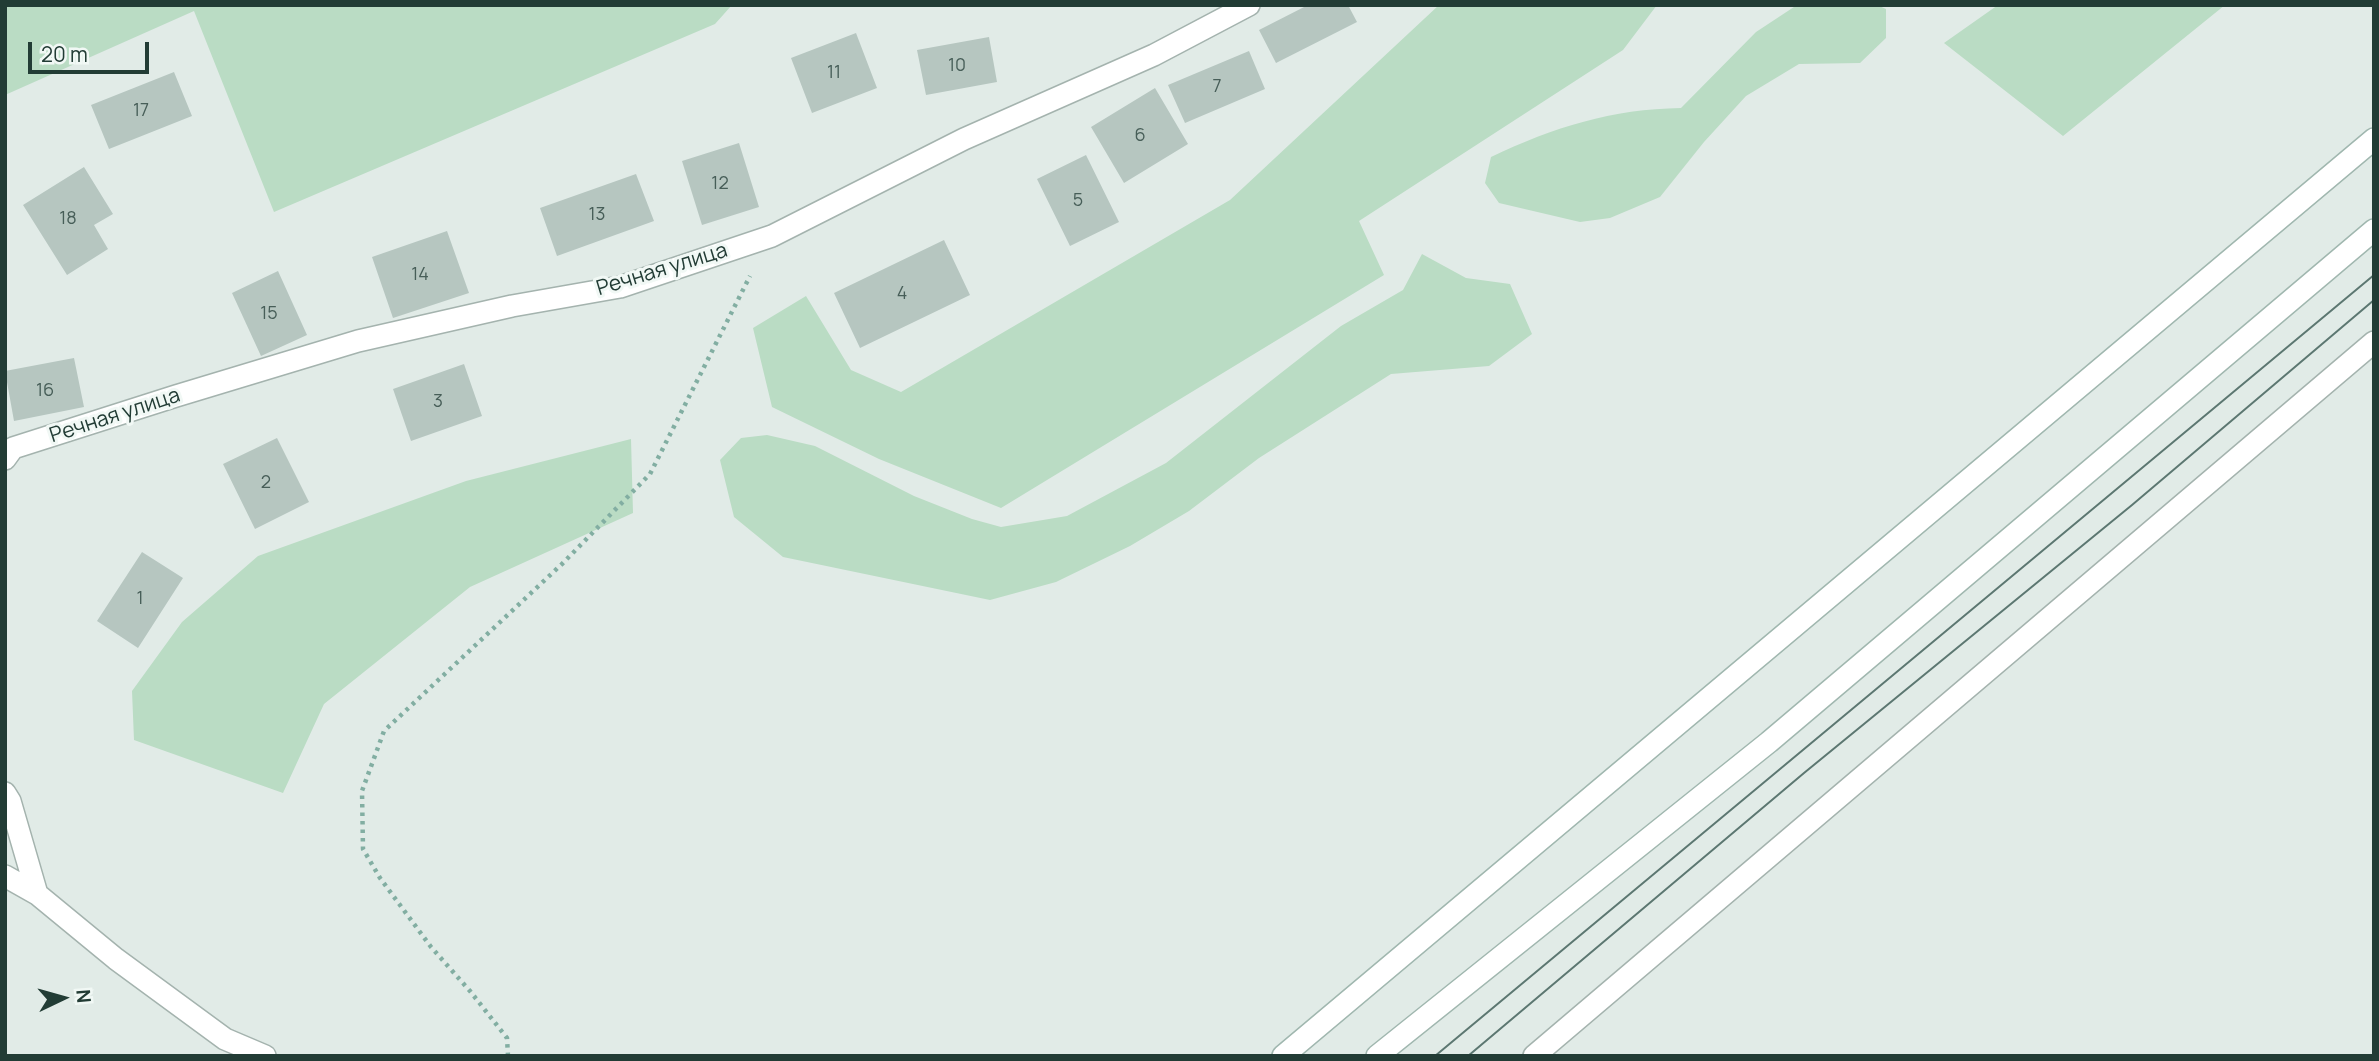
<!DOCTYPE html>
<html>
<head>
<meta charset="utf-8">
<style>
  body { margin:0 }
  #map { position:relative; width:2379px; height:1061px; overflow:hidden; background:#e1ebe7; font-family:Manrope,sans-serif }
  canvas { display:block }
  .frame { position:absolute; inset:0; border:7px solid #223c35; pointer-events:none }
  .north { position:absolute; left:28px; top:963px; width:70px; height:70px; -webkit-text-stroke:5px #f1f8f5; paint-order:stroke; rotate:85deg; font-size:19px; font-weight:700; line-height:28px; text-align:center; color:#223c35 }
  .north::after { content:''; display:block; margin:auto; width:24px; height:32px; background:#223c35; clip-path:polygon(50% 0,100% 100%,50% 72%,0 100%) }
  .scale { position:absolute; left:28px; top:42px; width:121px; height:32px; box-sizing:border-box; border:4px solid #223c35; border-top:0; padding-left:9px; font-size:21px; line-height:24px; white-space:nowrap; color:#223c35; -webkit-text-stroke:5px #f1f8f5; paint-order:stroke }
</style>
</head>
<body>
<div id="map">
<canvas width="2379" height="1061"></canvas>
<div class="frame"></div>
<div class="north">N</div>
<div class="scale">20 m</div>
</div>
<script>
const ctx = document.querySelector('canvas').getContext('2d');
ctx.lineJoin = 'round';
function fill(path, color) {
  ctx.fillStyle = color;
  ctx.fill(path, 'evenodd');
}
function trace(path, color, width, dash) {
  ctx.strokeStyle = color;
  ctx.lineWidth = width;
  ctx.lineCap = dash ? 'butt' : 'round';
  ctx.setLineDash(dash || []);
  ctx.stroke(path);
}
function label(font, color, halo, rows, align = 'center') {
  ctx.font = font + ' Manrope,sans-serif';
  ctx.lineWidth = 6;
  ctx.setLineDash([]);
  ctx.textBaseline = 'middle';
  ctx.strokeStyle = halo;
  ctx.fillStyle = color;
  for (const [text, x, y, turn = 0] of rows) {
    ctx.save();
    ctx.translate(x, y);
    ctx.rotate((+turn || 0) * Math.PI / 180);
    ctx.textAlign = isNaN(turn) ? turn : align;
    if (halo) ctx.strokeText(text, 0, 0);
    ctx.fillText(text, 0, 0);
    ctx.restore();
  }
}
const green = new Path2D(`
  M 5,5 L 732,5 L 715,24 L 274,212 L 194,11 L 5,95 Z
  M 1439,5 L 1657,5 L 1623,50 L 1359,221 L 1384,275 L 1001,508 L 879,459 L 772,407 L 753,328 L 806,296 L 851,370 L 901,392 L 1230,200 Z
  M 1797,5 L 1877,5 L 1886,9 L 1886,38 L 1860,63 L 1799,64 L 1746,96 L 1704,142 L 1660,197 L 1610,218 L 1580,222 L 1499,203 L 1485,183 L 1491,157 C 1554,127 1612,109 1681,108 L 1756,32 Z
  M 1998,5 L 2225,5 L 2063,136 L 1944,43 Z
  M 1422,254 L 1466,278 L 1510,284 L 1532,334 L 1489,366 L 1391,374 L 1259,458 L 1189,511 L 1130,546 L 1056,582 L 990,600 L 783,557 L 734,517 L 720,460 L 741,438 L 767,435 L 815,446 L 914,496 L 972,519 L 1001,527 L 1067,516 L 1166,463 L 1341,326 L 1403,290 Z
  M 631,439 L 633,513 L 470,587 L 324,704 L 283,793 L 134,740 L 132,691 L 182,622 L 258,556 L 466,481 Z`);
const building = new Path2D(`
  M 1308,5 L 1348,5 L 1357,22 L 1276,63 L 1259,30 Z
  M 856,33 L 877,88 L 812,113 L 791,58 Z
  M 989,37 L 997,82 L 926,95 L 917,50 Z
  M 1249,51 L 1265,89 L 1185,123 L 1168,85 Z
  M 174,72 L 192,116 L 109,149 L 91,105 Z
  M 1155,88 L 1188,144 L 1124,183 L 1091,127 Z
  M 739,143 L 759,207 L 702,225 L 682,161 Z
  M 1086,155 L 1119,222 L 1070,246 L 1037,179 Z
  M 84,167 L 113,214 L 94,225 L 108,249 L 67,275 L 23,205 Z
  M 636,174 L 654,221 L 557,256 L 540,208 Z
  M 447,231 L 469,293 L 393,318 L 372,257 Z
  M 944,240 L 970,295 L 860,348 L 834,293 Z
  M 278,271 L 307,335 L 261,356 L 232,293 Z
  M 74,358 L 84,407 L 14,421 L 5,371 Z
  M 464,364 L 482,416 L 411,441 L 393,389 Z
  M 277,438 L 309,502 L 255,529 L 223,464 Z
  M 142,552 L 183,578 L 138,648 L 97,621 Z`);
const path = new Path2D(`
  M 508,1056 L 507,1038 L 470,991 L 431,947 L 380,878 L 363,849 L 362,791 L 384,731 L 563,563 L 650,474 L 750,276`);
const street = new Path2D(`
  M 5,459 L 13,448 L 176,396 L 358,341 L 512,306 L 620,287 L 772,236 L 964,139 L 1154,55 L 1249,5
  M 5,793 L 10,801 L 37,894
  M 5,876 L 37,894 L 116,959 L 225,1039 L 265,1056
  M 1534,1056 L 2374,342`);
const secondary = new Path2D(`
  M 1283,1056 L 2374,139
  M 1377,1056 L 1769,742 L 2374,230`);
const tram = new Path2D(`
  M 1435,1056 L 2374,275
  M 1468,1056 L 1804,773 L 2132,505 L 2374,300`);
const numberNames = [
  ["10",957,66],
  ["11",834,73],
  ["7",1217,87],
  ["17",141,111],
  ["6",1140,136],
  ["12",720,184],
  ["5",1078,201],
  ["13",597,215],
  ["18",68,219],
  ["14",420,275],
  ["4",902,294],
  ["15",269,314],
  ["16",45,391],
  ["3",438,402],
  ["2",266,483],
  ["1",140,599]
];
const streetNames = [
  ["Речная улица",662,270,-17],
  ["Речная улица",115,416,-18]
];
fill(green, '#badcc4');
fill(building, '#b6c6c0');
trace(street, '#a4b3ae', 24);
trace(secondary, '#a0b7af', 24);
trace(path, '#82aea2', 4.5, [3.5, 5]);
trace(street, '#fff', 21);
trace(secondary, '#fff', 21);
trace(tram, '#5c7771', 2);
label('18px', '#475e58', null, numberNames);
label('21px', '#223c35', '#f1f8f5', streetNames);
</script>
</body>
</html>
